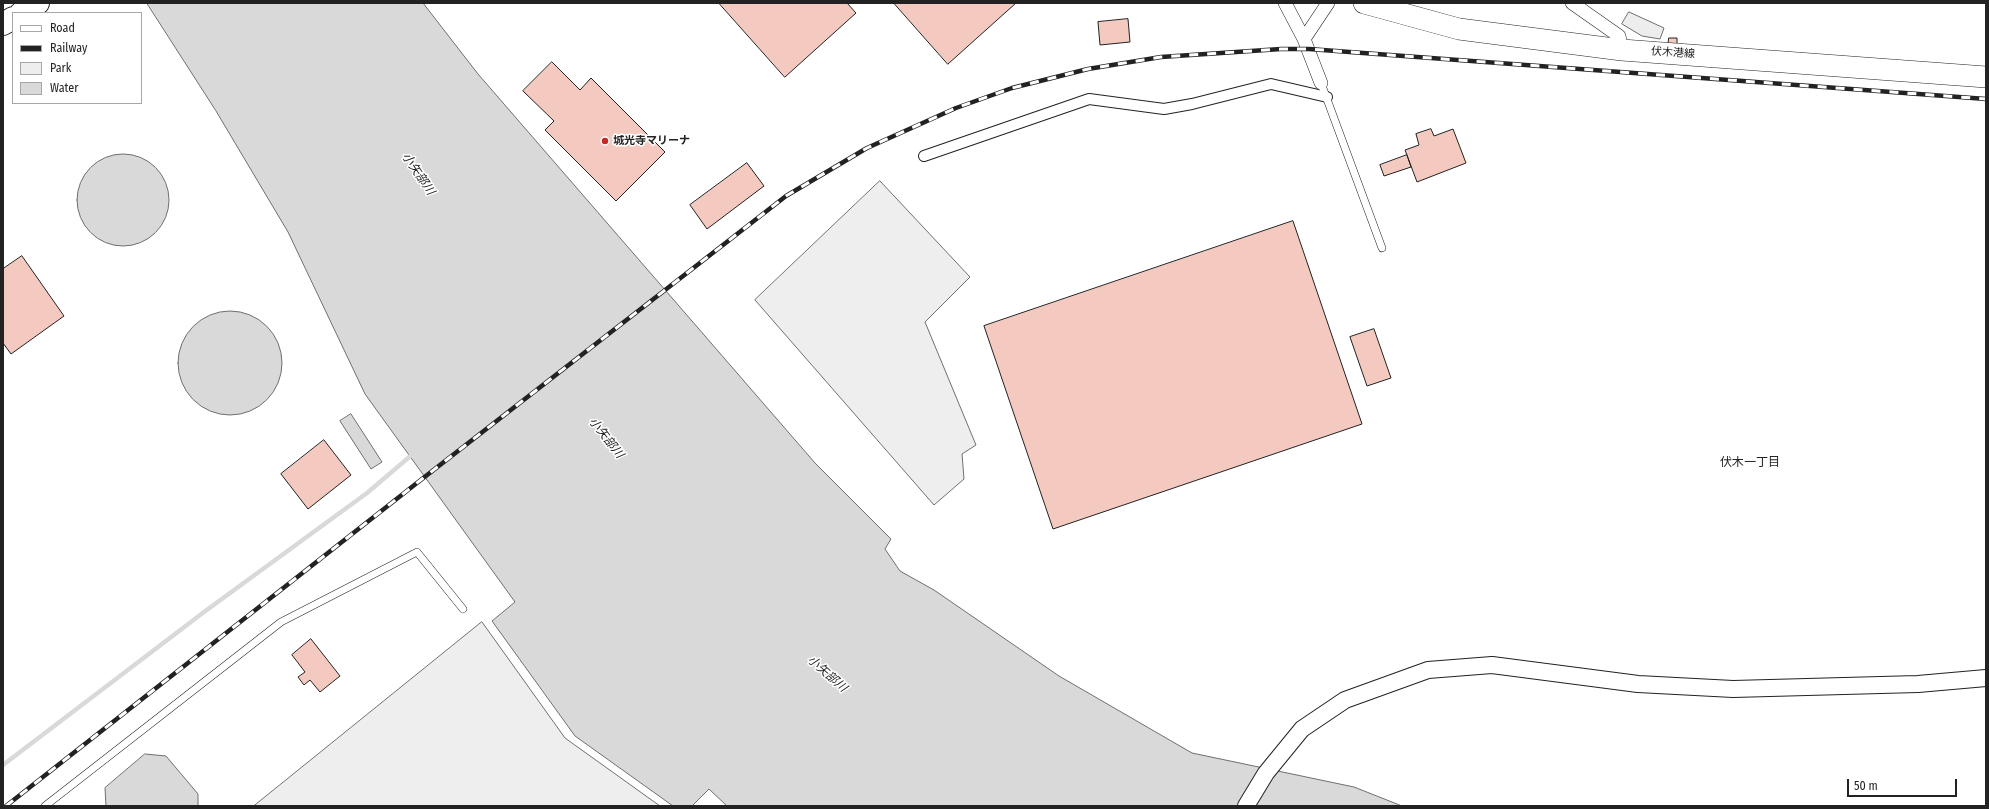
<!DOCTYPE html>
<html>
<head>
<meta charset="utf-8">
<style>
  body { margin:0 }
  #map { position:relative; width:1989px; height:809px; overflow:hidden; background:#fff; font-family:"Fira Sans Condensed",sans-serif }
  canvas { display:block }
  .frame { position:absolute; inset:0; border:4px solid #222; pointer-events:none }
  .legend { position:absolute; left:12px; top:12px; width:130px; height:92px; box-sizing:border-box; background:#fff; border:1px solid #a7a7a7; margin:0; padding:5px 7px; list-style:none; font-size:12px; color:#222 }
  .legend li { display:flex; align-items:center; gap:8px; height:20px }
  .legend b { width:20px; border:1px solid #a7a7a7 }
  .scale { position:absolute; left:1847px; top:779px; width:110px; height:18px; box-sizing:border-box; border:2px solid #222; border-top:0; padding-left:5px; font-size:12px; line-height:14px; white-space:nowrap; color:#222; -webkit-text-stroke:3px #fff; paint-order:stroke }
</style>
</head>
<body>
<div id="map">
<canvas width="1989" height="809"></canvas>
<div class="frame"></div>
<ul class="legend">
<li><b style="height:5px;background:#fff"></b>Road</li>
<li><b style="height:5px;background:#222"></b>Railway</li>
<li><b style="height:11px;background:#eee"></b>Park</li>
<li><b style="height:11px;background:#d9d9d9"></b>Water</li>
</ul>
<div class="scale">50 m</div>
</div>
<script>
const ctx = document.querySelector('canvas').getContext('2d');
ctx.lineJoin = 'round';
function fill(path, color) {
  ctx.fillStyle = color;
  ctx.fill(path, 'evenodd');
}
function trace(path, color, width, dash) {
  ctx.strokeStyle = color;
  ctx.lineWidth = width;
  ctx.lineCap = dash ? 'butt' : 'round';
  ctx.setLineDash(dash || []);
  ctx.stroke(path);
}
function label(font, color, halo, rows, align = 'center') {
  ctx.font = font + ' "Fira Sans Condensed","Noto Sans JP",sans-serif';
  ctx.lineWidth = 3;
  ctx.setLineDash([]);
  ctx.textBaseline = 'middle';
  ctx.strokeStyle = halo;
  ctx.fillStyle = color;
  for (const [text, x, y, turn = 0] of rows) {
    ctx.save();
    ctx.translate(x, y);
    ctx.rotate((+turn || 0) * Math.PI / 180);
    ctx.textAlign = isNaN(turn) ? turn : align;
    if (halo) ctx.strokeText(text, 0, 0);
    ctx.fillText(text, 0, 0);
    ctx.restore();
  }
}
const green = new Path2D(`
  M 880,181 L 970,277 L 925,322 L 976,445 L 962,454 L 964,479 L 934,505 L 755,300 Z
  M 482,622 L 565,738 L 660,806 L 254,806 Z`);
const parking = new Path2D(`
  M 1629,12 L 1664,28 L 1660,39 L 1642,36 L 1622,24 Z`);
const water = new Path2D(`
  M 147,3 L 423,3 L 478,74 L 815,463 L 891,539 L 885,549 L 900,571 L 934,590 L 1059,676 L 1192,753 L 1354,787 L 1402,806 L 727,806 L 709,789 L 692,806 L 673,806 L 575,736 L 492,621 L 515,602 L 365,394 L 288,232 L 216,111 Z
  M77 200a46 46 0 1 1 92 0a46 46 0 1 1-92 0Z
  M178 363a52 52 0 1 1 104 0a52 52 0 1 1-104 0Z
  M 351,414 L 382,462 L 371,469 L 340,421 Z
  M 145,754 L 166,756 L 198,794 L 198,806 L 106,806 L 105,788 Z`);
const stream = new Path2D(`
  M 3,765 L 204,612 L 367,493 L 414,453`);
const building = new Path2D(`
  M 719,3 L 847,3 L 856,13 L 785,77 Z
  M 894,3 L 1016,3 L 948,64 Z
  M 1128,19 L 1130,42 L 1100,45 L 1098,22 Z
  M 1669,38 L 1677,38 L 1677,48 L 1668,48 Z
  M 552,62 L 580,90 L 591,78 L 665,152 L 616,201 L 545,130 L 554,121 L 523,91 Z
  M 1431,129 L 1434,136 L 1453,129 L 1466,163 L 1417,182 L 1405,150 L 1419,145 L 1416,134 Z
  M 1407,155 L 1411,167 L 1384,176 L 1380,165 Z
  M 747,163 L 764,186 L 707,229 L 690,205 Z
  M 1293,221 L 1362,424 L 1053,529 L 984,326 Z
  M 22,256 L 64,316 L 11,354 L 3,343 L 3,269 Z
  M 1374,329 L 1391,378 L 1367,386 L 1350,337 Z
  M 324,440 L 351,475 L 308,509 L 281,474 Z
  M 311,639 L 340,676 L 320,692 L 310,680 L 304,685 L 298,677 L 305,672 L 292,655 Z`);
const service = new Path2D(`
  M 1321,83 L 1382,248
  M 45,806 L 281,622 L 417,552 L 463,609`);
const pedestrian = new Path2D(`
  M 924,156 L 1089,99 L 1164,109 L 1192,104 L 1271,84 L 1327,97`);
const minor = new Path2D(`
  M 1285,3 L 1304,39 L 1321,83
  M 1572,3 L 1619,36 L 1622,50
  M 1304,39 L 1328,3`);
const tertiary = new Path2D(`
  M 1246,806 L 1266,773 L 1302,729 L 1345,700 L 1428,670 L 1492,665 L 1638,684 L 1733,689 L 1918,684 L 1986,678`);
const primary = new Path2D(`
  M 1364,3 L 1459,29 L 1622,50 L 1986,77`);
const trunk = new Path2D(`
  M 21,13 L 38,3
  M 3,24 L 13,18`);
const rail = new Path2D(`
  M 6,806 L 422,479 L 786,196 L 867,148 L 956,108 L 1012,88 L 1088,69 L 1161,57 L 1281,49 L 1309,49 L 1986,99`);
const markers = [
  [605,141,4,"#c62828"]
];
const streetNames = [
  ["伏木港線",1673,53,4]
];
const poiNames = [
  ["城光寺マリーナ",613,141]
];
const waterNames = [
  ["小矢部川",418,174,56],
  ["小矢部川",606,438,52],
  ["小矢部川",827,674,41]
];
const neighbourhoodNames = [
  ["伏木一丁目",1750,463]
];
fill(green, '#eee');
trace(green, '#6f6f6f', 1);
fill(parking, '#ededed');
trace(parking, '#6f6f6f', 1);
fill(water, '#d9d9d9');
trace(water, '#6f6f6f', 1);
trace(stream, '#d9d9d9', 4.5);
fill(building, '#f3c9c0');
trace(building, '#222', 1);
trace(service, '#222', 8);
trace(pedestrian, '#222', 12);
trace(minor, '#222', 14);
trace(tertiary, '#222', 18);
trace(primary, '#222', 22);
trace(trunk, '#222', 24);
trace(service, '#fff', 7);
trace(pedestrian, '#fff', 10);
trace(minor, '#fff', 13);
trace(tertiary, '#fff', 16);
trace(primary, '#fff', 21);
trace(trunk, '#fff', 22);
trace(rail, '#222', 4.5);
trace(rail, '#fff', 3, [9]);
for (const [x, y, r, color] of markers) {
  const dot = new Path2D();
  dot.arc(x, y, r, 0, 2 * Math.PI);
  ctx.fillStyle = color;
  ctx.fill(dot);
  trace(dot, '#fff', 1.5);
}
label('11px', '#222', '#fff', streetNames);
label('bold 11px', '#222', '#fff', poiNames, 'left');
label('italic 12px', '#222', '#fff', waterNames);
label('12px', '#222', '#fff', neighbourhoodNames);
</script>
</body>
</html>
